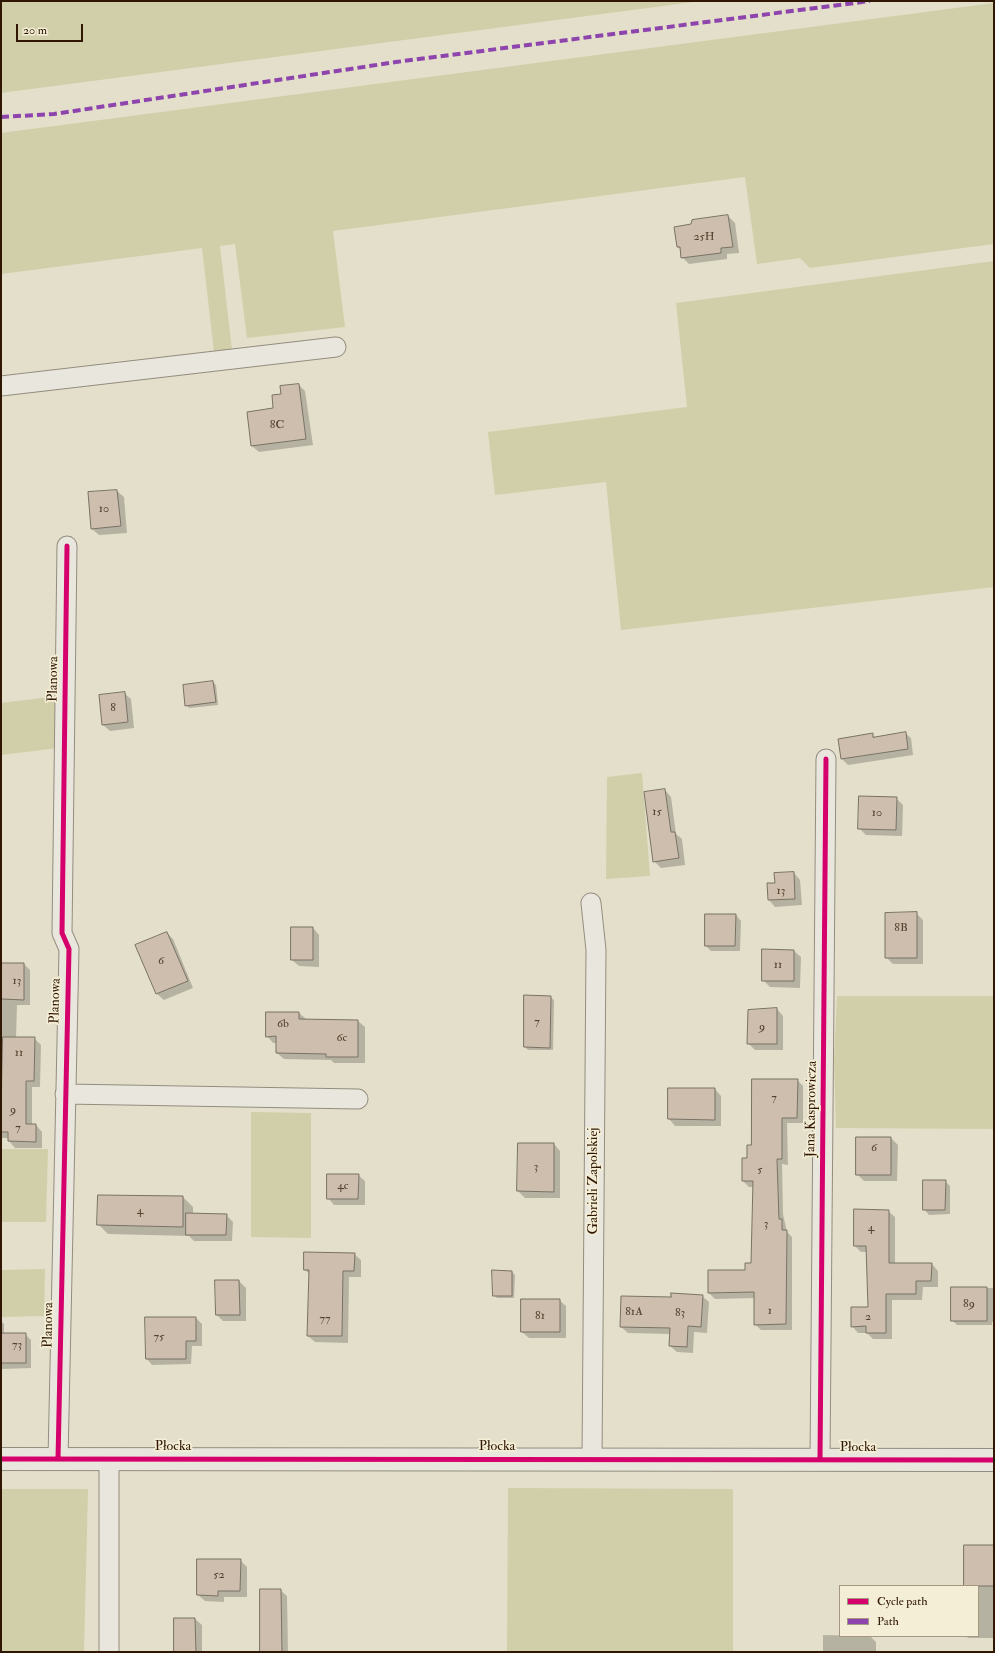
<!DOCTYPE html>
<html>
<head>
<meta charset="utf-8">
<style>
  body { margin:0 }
  #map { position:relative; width:995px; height:1653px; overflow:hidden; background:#e4dfca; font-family:"IM FELL Double Pica",serif }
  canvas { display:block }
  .frame { position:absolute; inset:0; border:2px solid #2f1704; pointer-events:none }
  .legend { position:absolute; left:839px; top:1585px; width:140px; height:52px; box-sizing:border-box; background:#f4eed6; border:1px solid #a59882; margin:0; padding:5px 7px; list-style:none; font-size:12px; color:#2f1704 }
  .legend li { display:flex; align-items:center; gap:8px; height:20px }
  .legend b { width:20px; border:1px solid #a59882 }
  .scale { position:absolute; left:16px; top:24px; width:67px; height:18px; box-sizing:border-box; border:2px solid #2f1704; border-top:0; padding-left:5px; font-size:12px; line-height:14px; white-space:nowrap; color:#2f1704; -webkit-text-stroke:3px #f4eed6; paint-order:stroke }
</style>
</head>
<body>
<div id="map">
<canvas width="995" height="1653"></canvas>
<div class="frame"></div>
<ul class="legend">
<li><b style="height:5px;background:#d6006c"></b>Cycle path</li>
<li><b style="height:5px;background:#8e44ad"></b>Path</li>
</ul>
<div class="scale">20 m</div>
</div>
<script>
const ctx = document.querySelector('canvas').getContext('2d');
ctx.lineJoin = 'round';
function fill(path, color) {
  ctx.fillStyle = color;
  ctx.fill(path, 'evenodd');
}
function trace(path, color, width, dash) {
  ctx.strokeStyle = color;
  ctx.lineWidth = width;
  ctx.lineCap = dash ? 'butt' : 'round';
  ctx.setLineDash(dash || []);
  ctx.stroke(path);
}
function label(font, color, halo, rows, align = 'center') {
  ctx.font = font + ' "IM FELL Double Pica",serif';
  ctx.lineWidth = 3.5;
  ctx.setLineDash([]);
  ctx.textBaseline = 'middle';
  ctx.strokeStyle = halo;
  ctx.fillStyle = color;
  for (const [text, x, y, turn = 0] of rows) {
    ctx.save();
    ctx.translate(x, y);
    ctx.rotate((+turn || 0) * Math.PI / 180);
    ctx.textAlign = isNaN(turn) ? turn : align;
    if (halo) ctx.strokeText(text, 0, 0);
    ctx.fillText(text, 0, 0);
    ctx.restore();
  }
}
const green = new Path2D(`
  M 1,1 L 701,1 L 1,93 Z
  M 994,3 L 994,244 L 810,268 L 800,258 L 757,264 L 745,177 L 333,231 L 345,327 L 247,338 L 235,244 L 220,246 L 232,350 L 214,352 L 202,248 L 1,274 L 1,133 Z
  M 994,261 L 994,587 L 621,630 L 606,482 L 495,495 L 488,432 L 687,407 L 676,303 Z
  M 58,696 L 58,748 L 1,755 L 1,703 Z
  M 642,773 L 650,876 L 606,879 L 607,777 Z
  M 837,996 L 994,996 L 994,1129 L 836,1128 L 834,1061 Z
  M 251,1112 L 311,1113 L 311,1238 L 251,1237 Z
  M 1,1149 L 48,1149 L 46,1222 L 1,1222 Z
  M 45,1269 L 44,1316 L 1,1317 L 1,1270 Z
  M 508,1488 L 733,1489 L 733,1652 L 507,1652 Z
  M 1,1489 L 88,1489 L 84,1652 L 1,1652 Z`);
const shadow = new Path2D(`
  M 728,216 L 735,223 L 739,253 L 727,254 L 727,259 L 689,264 L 682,257 L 681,250 L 678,247 L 694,224 Z
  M 299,385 L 305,391 L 313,445 L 259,452 L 252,446 L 282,395 Z
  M 117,491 L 124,497 L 127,533 L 99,535 L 92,529 Z
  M 213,682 L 216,685 L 218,705 L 189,708 L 186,705 Z
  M 124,693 L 131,699 L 134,728 L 110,731 L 103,725 Z
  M 905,733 L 911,738 L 913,755 L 848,765 L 842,759 L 839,740 L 873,735 L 875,738 Z
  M 665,790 L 671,797 L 676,834 L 682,839 L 685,865 L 661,868 L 654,861 Z
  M 896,798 L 903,805 L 902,836 L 866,835 L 859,828 Z
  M 794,873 L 800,880 L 802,905 L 775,907 L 769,900 L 776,883 Z
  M 916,913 L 923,920 L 923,964 L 893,964 L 886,957 Z
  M 736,915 L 741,921 L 740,951 L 711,951 L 706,946 Z
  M 313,928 L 319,935 L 319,967 L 299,966 L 292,960 Z
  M 167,933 L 173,939 L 193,988 L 164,1000 L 157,994 L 136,946 Z
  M 794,951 L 801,957 L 800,988 L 770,987 L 763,980 Z
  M 1,964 L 24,964 L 30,970 L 30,1005 L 17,1005 L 16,1038 L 34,1038 L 41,1045 L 40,1087 L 32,1087 L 32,1125 L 36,1125 L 42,1132 L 42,1148 L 15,1148 L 9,1141 L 9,1138 L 1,1138 L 4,1042 L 1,1042 Z
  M 550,997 L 554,1000 L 553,1050 L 528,1050 L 525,1047 Z
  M 777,1009 L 783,1016 L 783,1050 L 755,1050 L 748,1043 Z
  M 267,1013 L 299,1013 L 306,1019 L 358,1021 L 365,1027 L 365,1063 L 334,1063 L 331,1060 L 284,1059 L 277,1053 L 277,1043 L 273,1043 L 267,1036 Z
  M 797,1080 L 803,1086 L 803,1123 L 787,1123 L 788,1165 L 782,1164 L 783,1214 L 787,1232 L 792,1237 L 792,1330 L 761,1330 L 755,1324 L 755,1298 L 715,1299 L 709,1293 L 746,1271 L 752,1264 L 754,1187 L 749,1187 L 743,1181 L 743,1159 L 748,1159 L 752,1146 Z
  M 715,1089 L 721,1096 L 721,1126 L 675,1126 L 669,1119 Z
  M 857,1138 L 891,1138 L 898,1145 L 897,1181 L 864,1181 L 857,1174 Z
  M 554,1144 L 560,1151 L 560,1198 L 525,1198 L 518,1191 Z
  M 358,1175 L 365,1181 L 365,1205 L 334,1205 L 328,1198 Z
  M 945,1181 L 950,1186 L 950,1214 L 929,1215 L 924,1209 Z
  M 183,1197 L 193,1207 L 193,1215 L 226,1215 L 233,1222 L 232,1241 L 194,1241 L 189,1236 L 108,1234 L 98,1224 Z
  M 888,1211 L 895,1217 L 895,1264 L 932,1264 L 938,1271 L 938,1287 L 923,1287 L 922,1300 L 892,1300 L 892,1339 L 873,1339 L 867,1333 L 858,1333 L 852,1326 L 869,1308 L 867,1252 L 861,1252 L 855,1246 Z
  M 354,1254 L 361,1260 L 361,1277 L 349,1277 L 348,1343 L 315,1342 L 308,1336 L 310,1274 L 305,1270 Z
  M 512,1272 L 515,1275 L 514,1298 L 497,1298 L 494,1295 Z
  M 216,1281 L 239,1281 L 246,1288 L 246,1321 L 223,1321 L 217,1315 Z
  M 952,1288 L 994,1288 L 994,1322 L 992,1322 L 992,1325 L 957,1325 L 952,1320 Z
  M 702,1296 L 709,1302 L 707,1333 L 694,1332 L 693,1353 L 677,1352 L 670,1346 L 671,1334 L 628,1333 L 621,1327 L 672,1298 Z
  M 559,1300 L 566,1306 L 566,1338 L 529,1338 L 522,1332 Z
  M 196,1318 L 202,1324 L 202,1346 L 192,1346 L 191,1364 L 152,1365 L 147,1359 Z
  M 1,1321 L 4,1324 L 4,1334 L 25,1334 L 31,1340 L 31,1368 L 1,1369 Z
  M 994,1546 L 994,1638 L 968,1638 L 966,1636 L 978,1636 L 978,1586 L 965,1586 Z
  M 240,1560 L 247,1567 L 247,1597 L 224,1597 L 224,1602 L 205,1601 L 198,1595 Z
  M 280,1590 L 287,1596 L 288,1652 L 261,1652 Z
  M 175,1619 L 195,1619 L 202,1625 L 202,1652 L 175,1652 Z
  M 823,1635 L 870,1636 L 876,1642 L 876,1652 L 823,1652 Z`);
const building = new Path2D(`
  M 728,215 L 733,247 L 721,248 L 721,253 L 681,258 L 680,247 L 677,247 L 674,227 L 691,224 L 692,220 Z
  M 299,384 L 306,439 L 251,446 L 247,412 L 273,408 L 272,395 L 281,394 L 280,386 Z
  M 117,490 L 121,526 L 91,529 L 88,492 Z
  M 213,681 L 216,702 L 185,706 L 183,685 Z
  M 125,692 L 128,722 L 102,725 L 99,695 Z
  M 906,732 L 908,749 L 841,759 L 838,739 L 873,733 L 873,737 Z
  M 665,789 L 671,832 L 675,832 L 679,858 L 653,862 L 644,792 Z
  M 859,796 L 897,797 L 896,830 L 858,829 Z
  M 794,872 L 795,899 L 768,900 L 767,883 L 775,883 L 774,873 Z
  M 917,912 L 917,958 L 885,958 L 885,913 Z
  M 705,914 L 736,914 L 735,946 L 705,946 Z
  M 291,927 L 313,927 L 313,960 L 291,960 Z
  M 167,932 L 188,981 L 156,994 L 135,945 Z
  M 762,949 L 794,950 L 794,981 L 762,981 Z
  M 1,963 L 24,963 L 24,1000 L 1,999 Z
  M 524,995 L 551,996 L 550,1048 L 524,1047 Z
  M 777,1008 L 777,1044 L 747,1044 L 748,1010 Z
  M 266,1012 L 299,1012 L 299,1019 L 358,1020 L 358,1057 L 326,1057 L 326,1054 L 276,1053 L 276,1036 L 266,1037 Z
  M 3,1037 L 35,1037 L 34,1081 L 26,1081 L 26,1124 L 36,1124 L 36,1142 L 8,1141 L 8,1132 L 1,1132 Z
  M 752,1079 L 798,1079 L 797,1118 L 782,1118 L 782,1159 L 777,1159 L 779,1219 L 782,1219 L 782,1230 L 787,1230 L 786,1324 L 754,1325 L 754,1292 L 708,1293 L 708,1270 L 745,1270 L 745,1263 L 751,1263 L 753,1181 L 742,1181 L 742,1158 L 747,1158 L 747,1145 L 751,1145 Z
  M 668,1088 L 715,1088 L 715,1120 L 668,1119 Z
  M 856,1137 L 891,1137 L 891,1175 L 856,1175 Z
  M 518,1143 L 554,1143 L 554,1192 L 517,1191 Z
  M 327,1174 L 359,1174 L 358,1199 L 327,1199 Z
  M 923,1180 L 946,1180 L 945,1210 L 923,1210 Z
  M 98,1195 L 183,1196 L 183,1227 L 97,1225 Z
  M 854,1209 L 889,1210 L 889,1263 L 932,1263 L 931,1281 L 916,1281 L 916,1294 L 886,1294 L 886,1333 L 866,1333 L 866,1326 L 851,1327 L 851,1307 L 868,1307 L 866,1246 L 854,1246 Z
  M 186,1213 L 227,1214 L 226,1235 L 186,1235 Z
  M 304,1252 L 355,1253 L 354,1271 L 343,1271 L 342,1336 L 307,1336 L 309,1270 L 304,1270 Z
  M 492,1270 L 512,1271 L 512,1296 L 493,1296 Z
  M 215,1280 L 239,1280 L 240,1315 L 216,1315 Z
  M 951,1287 L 987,1287 L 987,1321 L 951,1321 Z
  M 671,1293 L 703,1295 L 701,1327 L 688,1326 L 687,1347 L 669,1346 L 670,1328 L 620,1327 L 621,1296 L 671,1297 Z
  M 521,1299 L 560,1299 L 560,1332 L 521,1332 Z
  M 145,1317 L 196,1317 L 196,1341 L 186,1341 L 186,1359 L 146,1359 Z
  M 1,1333 L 26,1333 L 26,1363 L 1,1363 Z
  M 964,1545 L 994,1545 L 994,1586 L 964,1586 Z
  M 197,1559 L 241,1559 L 240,1591 L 218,1591 L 218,1596 L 197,1595 Z
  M 260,1589 L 281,1589 L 282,1652 L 260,1652 Z
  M 174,1618 L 195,1618 L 196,1652 L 174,1652 Z`);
const minor = new Path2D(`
  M 1,386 L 336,347
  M 591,903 L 596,950 L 592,1459
  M 65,1094 L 358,1099
  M 58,1459 L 69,949 L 62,933 L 67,546
  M 820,1459 L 826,759
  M 109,1652 L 109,1459`);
const tertiary = new Path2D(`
  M 1,1459 L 994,1460`);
const quiet = new Path2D(`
  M 1,117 L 54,114 L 396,62 L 870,1`);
const cycleway = new Path2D(`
  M 1,1459 L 994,1460
  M 58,1459 L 69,949 L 62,933 L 67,546
  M 820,1459 L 826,759`);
const numberNames = [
  ["25H",704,237],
  ["8C",277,425],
  ["10",104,509],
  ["8",113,708],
  ["15",657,812],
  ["10",877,813],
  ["13",781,891],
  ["8B",901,928],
  ["6",161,961],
  ["11",778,965],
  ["13",17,981],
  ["7",537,1022],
  ["6b",283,1024],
  ["9",762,1027],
  ["6c",342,1038],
  ["11",19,1053],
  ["7",774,1098],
  ["9",13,1110],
  ["7",18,1128],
  ["6",874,1148],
  ["3",536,1167],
  ["5",760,1170],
  ["4c",343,1186],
  ["4",140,1211],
  ["3",766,1224],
  ["4",871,1228],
  ["89",969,1304],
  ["1",770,1311],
  ["81A",634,1312],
  ["83",680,1313],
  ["81",540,1316],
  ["2",868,1317],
  ["77",325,1319],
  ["75",159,1337],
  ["73",17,1345],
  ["52",219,1575]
];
const streetNames = [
  ["Planowa",54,679,-89],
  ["Planowa",56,1001,-88],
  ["Jana Kasprowicza",812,1109,-89],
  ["Gabrieli Zapolskiej",594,1181,-90],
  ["Planowa",49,1325,-89],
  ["Płocka",173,1447],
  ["Płocka",497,1447],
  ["Płocka",858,1448]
];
fill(green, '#d0cfa9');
fill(shadow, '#0003');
fill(building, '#cdbead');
trace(building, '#797265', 1);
trace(minor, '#938c7f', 21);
trace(tertiary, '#938c7f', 24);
trace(minor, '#e9e7dd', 19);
trace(tertiary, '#e9e7dd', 22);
trace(quiet, '#8e44ad', 4, [8, 4]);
trace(cycleway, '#d6006c', 5);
label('12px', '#56412e', null, numberNames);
label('14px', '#2f1704', '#f4eed6', streetNames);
</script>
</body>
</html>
